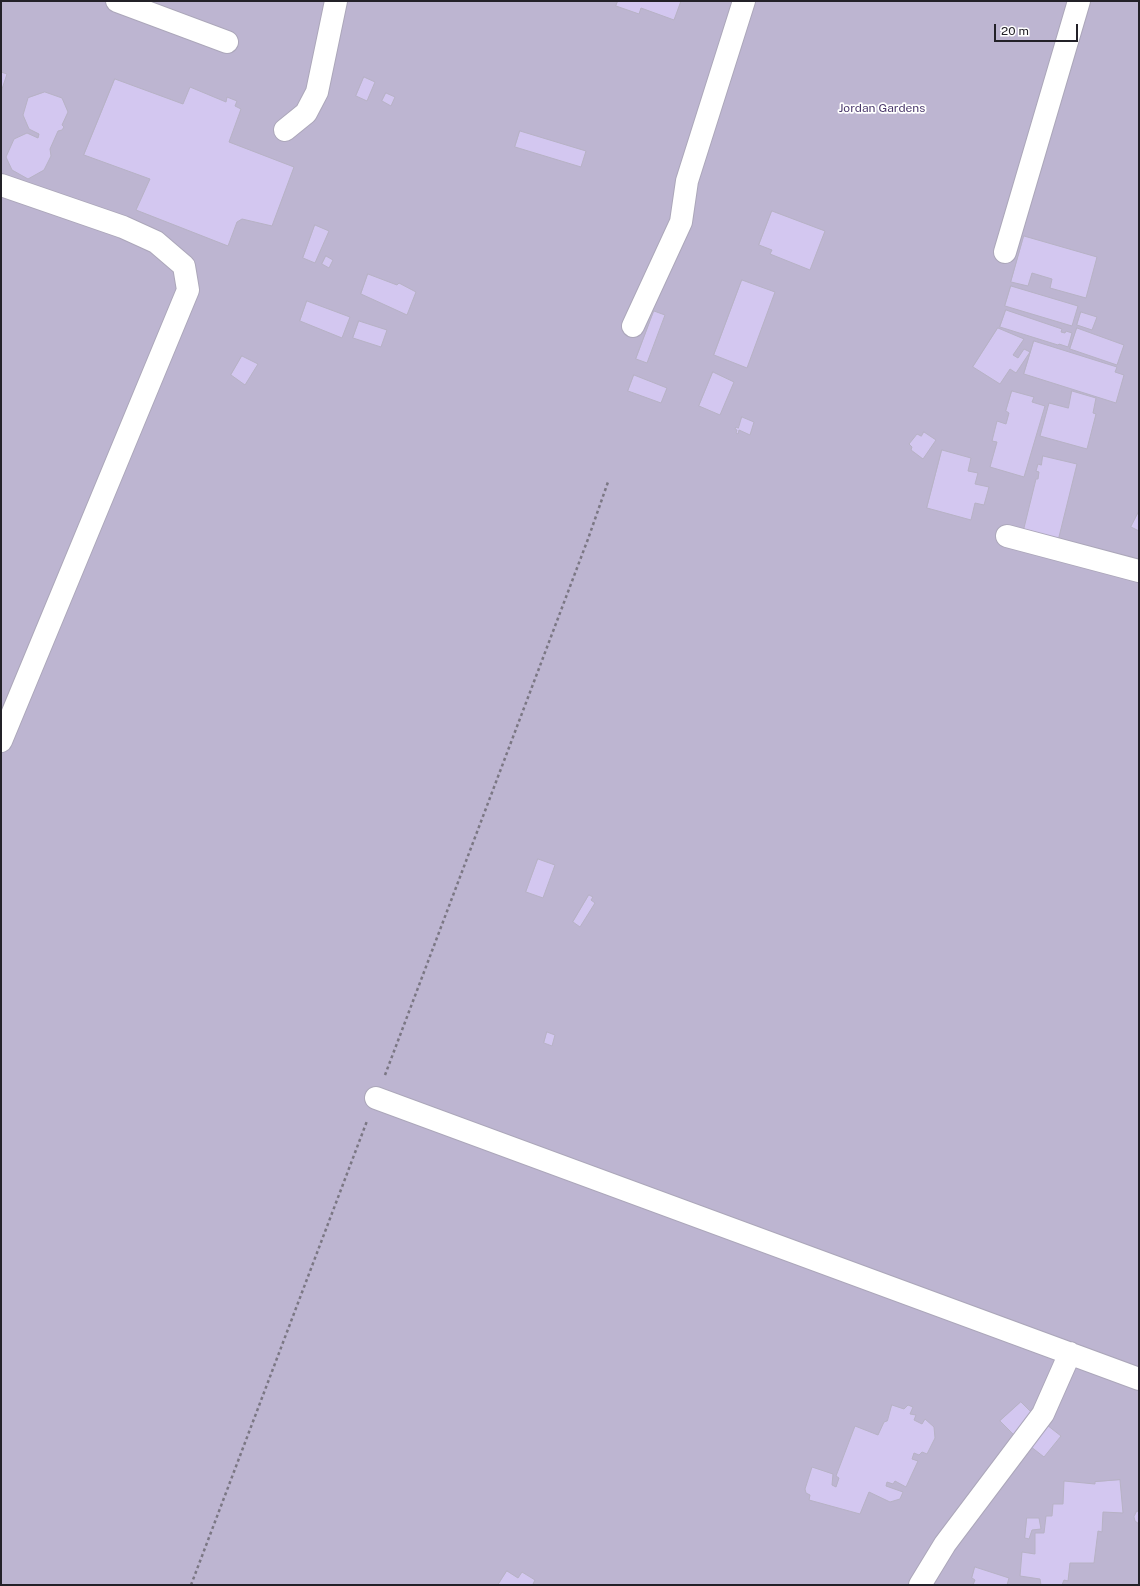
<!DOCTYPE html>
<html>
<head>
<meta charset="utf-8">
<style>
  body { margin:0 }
  #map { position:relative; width:1140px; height:1586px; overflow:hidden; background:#e5e0f3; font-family:"Public Sans",sans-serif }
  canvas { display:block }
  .frame { position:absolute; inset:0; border:2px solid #232128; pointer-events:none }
  .scale { position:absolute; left:994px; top:24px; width:84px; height:18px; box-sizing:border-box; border:2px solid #232128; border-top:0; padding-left:5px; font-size:12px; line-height:14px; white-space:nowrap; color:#232128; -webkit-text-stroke:3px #fff; paint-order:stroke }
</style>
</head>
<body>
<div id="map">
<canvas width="1140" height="1586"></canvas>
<div class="frame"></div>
<div class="scale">20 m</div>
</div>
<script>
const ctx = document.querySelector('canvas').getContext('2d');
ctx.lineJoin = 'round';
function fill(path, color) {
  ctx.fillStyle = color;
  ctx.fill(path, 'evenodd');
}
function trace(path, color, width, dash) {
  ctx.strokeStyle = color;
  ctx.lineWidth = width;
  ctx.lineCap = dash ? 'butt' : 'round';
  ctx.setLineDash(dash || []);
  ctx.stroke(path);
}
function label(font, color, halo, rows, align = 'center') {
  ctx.font = font + ' "Public Sans",sans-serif';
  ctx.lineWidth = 3.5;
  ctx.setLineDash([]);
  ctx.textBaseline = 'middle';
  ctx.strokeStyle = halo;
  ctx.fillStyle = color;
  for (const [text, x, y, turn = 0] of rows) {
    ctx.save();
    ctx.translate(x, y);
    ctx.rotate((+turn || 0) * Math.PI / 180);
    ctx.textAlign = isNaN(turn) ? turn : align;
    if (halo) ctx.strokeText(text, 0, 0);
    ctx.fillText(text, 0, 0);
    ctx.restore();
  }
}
const green = new Path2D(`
  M 1,1 L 1139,1 L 1139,1585 L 1,1585 Z`);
const building = new Path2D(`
  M 618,1 L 681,1 L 674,20 L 641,8 L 639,14 L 616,6 Z
  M 1,72 L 7,74 L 1,92 Z
  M 364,77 L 375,82 L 367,101 L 356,96 Z
  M 115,79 L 183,104 L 190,87 L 226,102 L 227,97 L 237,101 L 235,106 L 241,109 L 229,142 L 294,167 L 272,226 L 242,219 L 237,222 L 228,246 L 136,210 L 150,179 L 84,155 Z
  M 45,92 L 62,98 L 68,112 L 62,125 L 64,127 L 62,130 L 58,131 L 50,149 L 51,156 L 44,170 L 28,179 L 12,170 L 6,157 L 14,139 L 27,133 L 38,138 L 39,134 L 29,129 L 23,115 L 28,98 Z
  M 386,93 L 395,97 L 391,106 L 382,101 Z
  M 520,131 L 586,151 L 581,167 L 515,147 Z
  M 772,211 L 825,231 L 810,270 L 770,254 L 772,250 L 759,245 Z
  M 315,225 L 329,231 L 315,263 L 303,258 Z
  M 1024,236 L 1097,257 L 1086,298 L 1050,288 L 1052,279 L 1032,273 L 1028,286 L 1011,282 Z
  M 326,256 L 333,260 L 329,268 L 322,264 Z
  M 368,274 L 397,285 L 399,283 L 416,292 L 407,315 L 361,294 Z
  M 742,280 L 775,292 L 747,368 L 714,355 Z
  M 1011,286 L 1078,306 L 1072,326 L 1005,306 Z
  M 307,301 L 350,317 L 342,338 L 300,321 Z
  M 1006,310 L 1062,329 L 1061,332 L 1065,333 L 1066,331 L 1072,333 L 1068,347 L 1059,344 L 1058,345 L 1000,327 Z
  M 654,311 L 665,315 L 647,363 L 636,359 Z
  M 1081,312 L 1097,317 L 1092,330 L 1077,325 Z
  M 359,321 L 387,330 L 381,347 L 353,338 Z
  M 998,328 L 1024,339 L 1013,355 L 1018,358 L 1024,349 L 1030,352 L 1016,373 L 1010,369 L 1000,384 L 973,367 Z
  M 1077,328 L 1124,345 L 1117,365 L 1070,349 Z
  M 1034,341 L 1117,367 L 1115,372 L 1124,375 L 1116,403 L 1024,374 Z
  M 242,356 L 258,364 L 245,385 L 231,375 Z
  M 713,372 L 734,382 L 720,415 L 699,406 Z
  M 634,375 L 667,388 L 661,403 L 628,391 Z
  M 1012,391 L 1034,397 L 1032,402 L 1045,406 L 1024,477 L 990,467 L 997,442 L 992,441 L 997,421 L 1006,424 L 1009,413 L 1006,411 Z
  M 1072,391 L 1096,398 L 1093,413 L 1096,414 L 1087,449 L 1040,436 L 1049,403 L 1068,408 Z
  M 742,417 L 754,422 L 750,435 L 739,430 L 738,434 L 736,433 L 737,430 L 735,429 L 736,427 L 738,428 Z
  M 924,432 L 936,440 L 923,459 L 911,450 L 912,447 L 909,444 L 917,434 L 921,436 Z
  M 942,450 L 971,458 L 968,471 L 978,473 L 975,484 L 989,487 L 984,505 L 975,503 L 971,520 L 927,508 Z
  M 1043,456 L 1077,464 L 1057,545 L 1022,536 L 1036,479 L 1038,479 L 1039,472 L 1036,471 L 1038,464 L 1041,465 Z
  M 1139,511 L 1139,531 L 1131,527 Z
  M 538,859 L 555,865 L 543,898 L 526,892 Z
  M 589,895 L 593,897 L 591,900 L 595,903 L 580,927 L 573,922 Z
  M 547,1032 L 555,1035 L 552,1046 L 544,1043 Z
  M 1021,1402 L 1033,1414 L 1017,1438 L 1000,1421 Z
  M 892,1405 L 904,1409 L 908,1405 L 913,1407 L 910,1414 L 916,1415 L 914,1420 L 922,1424 L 925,1419 L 934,1427 L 935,1438 L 927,1454 L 922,1452 L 919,1455 L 914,1453 L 912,1459 L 918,1461 L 906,1487 L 895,1481 L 893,1484 L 887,1482 L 886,1486 L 903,1492 L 900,1499 L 890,1502 L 869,1492 L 860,1514 L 809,1500 L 810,1495 L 806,1493 L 805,1489 L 812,1467 L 833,1474 L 832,1485 L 836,1487 L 839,1478 L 836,1476 L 855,1426 L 878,1435 L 884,1422 L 887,1421 Z
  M 1047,1425 L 1061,1436 L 1044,1457 L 1030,1446 Z
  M 1120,1480 L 1123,1513 L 1103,1512 L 1102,1532 L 1098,1531 L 1094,1563 L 1070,1563 L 1068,1581 L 1064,1580 L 1062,1585 L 1041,1585 L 1040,1579 L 1020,1576 L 1022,1552 L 1035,1554 L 1035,1533 L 1044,1533 L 1046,1516 L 1052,1516 L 1053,1504 L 1063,1504 L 1064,1481 L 1095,1484 L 1095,1482 Z
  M 1137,1511 L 1139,1512 L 1139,1524 L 1135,1521 L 1134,1517 Z
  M 1027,1518 L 1039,1518 L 1041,1529 L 1032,1530 L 1029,1539 L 1025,1538 Z
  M 975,1567 L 1009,1578 L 1007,1585 L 973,1585 L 975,1580 L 972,1578 Z
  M 507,1571 L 518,1578 L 522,1572 L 535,1580 L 533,1584 L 535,1585 L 498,1585 Z`);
const path = new Path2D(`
  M 385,1075 L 588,539 L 608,482
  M 191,1585 L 367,1121`);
const minor = new Path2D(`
  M 117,1 L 227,42
  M 285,130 L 306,113 L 317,92 L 336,1
  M 1,185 L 123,227 L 156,242 L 184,266 L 188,290 L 1,741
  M 1005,252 L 1079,1
  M 633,326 L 681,222 L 687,181 L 744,1
  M 1007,536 L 1139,571
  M 376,1098 L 1139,1379
  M 920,1585 L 945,1544 L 1043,1414 L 1070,1353`);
const parkNames = [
  ["Jordan Gardens",882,108]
];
fill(green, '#bdb5d1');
fill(building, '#d3c7f0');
trace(building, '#b7b2c5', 1);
trace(minor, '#aca7ba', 24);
trace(path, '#7b7784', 2.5, [3, 3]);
trace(minor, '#fff', 22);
label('12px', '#4a386b', '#fff', parkNames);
</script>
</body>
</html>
